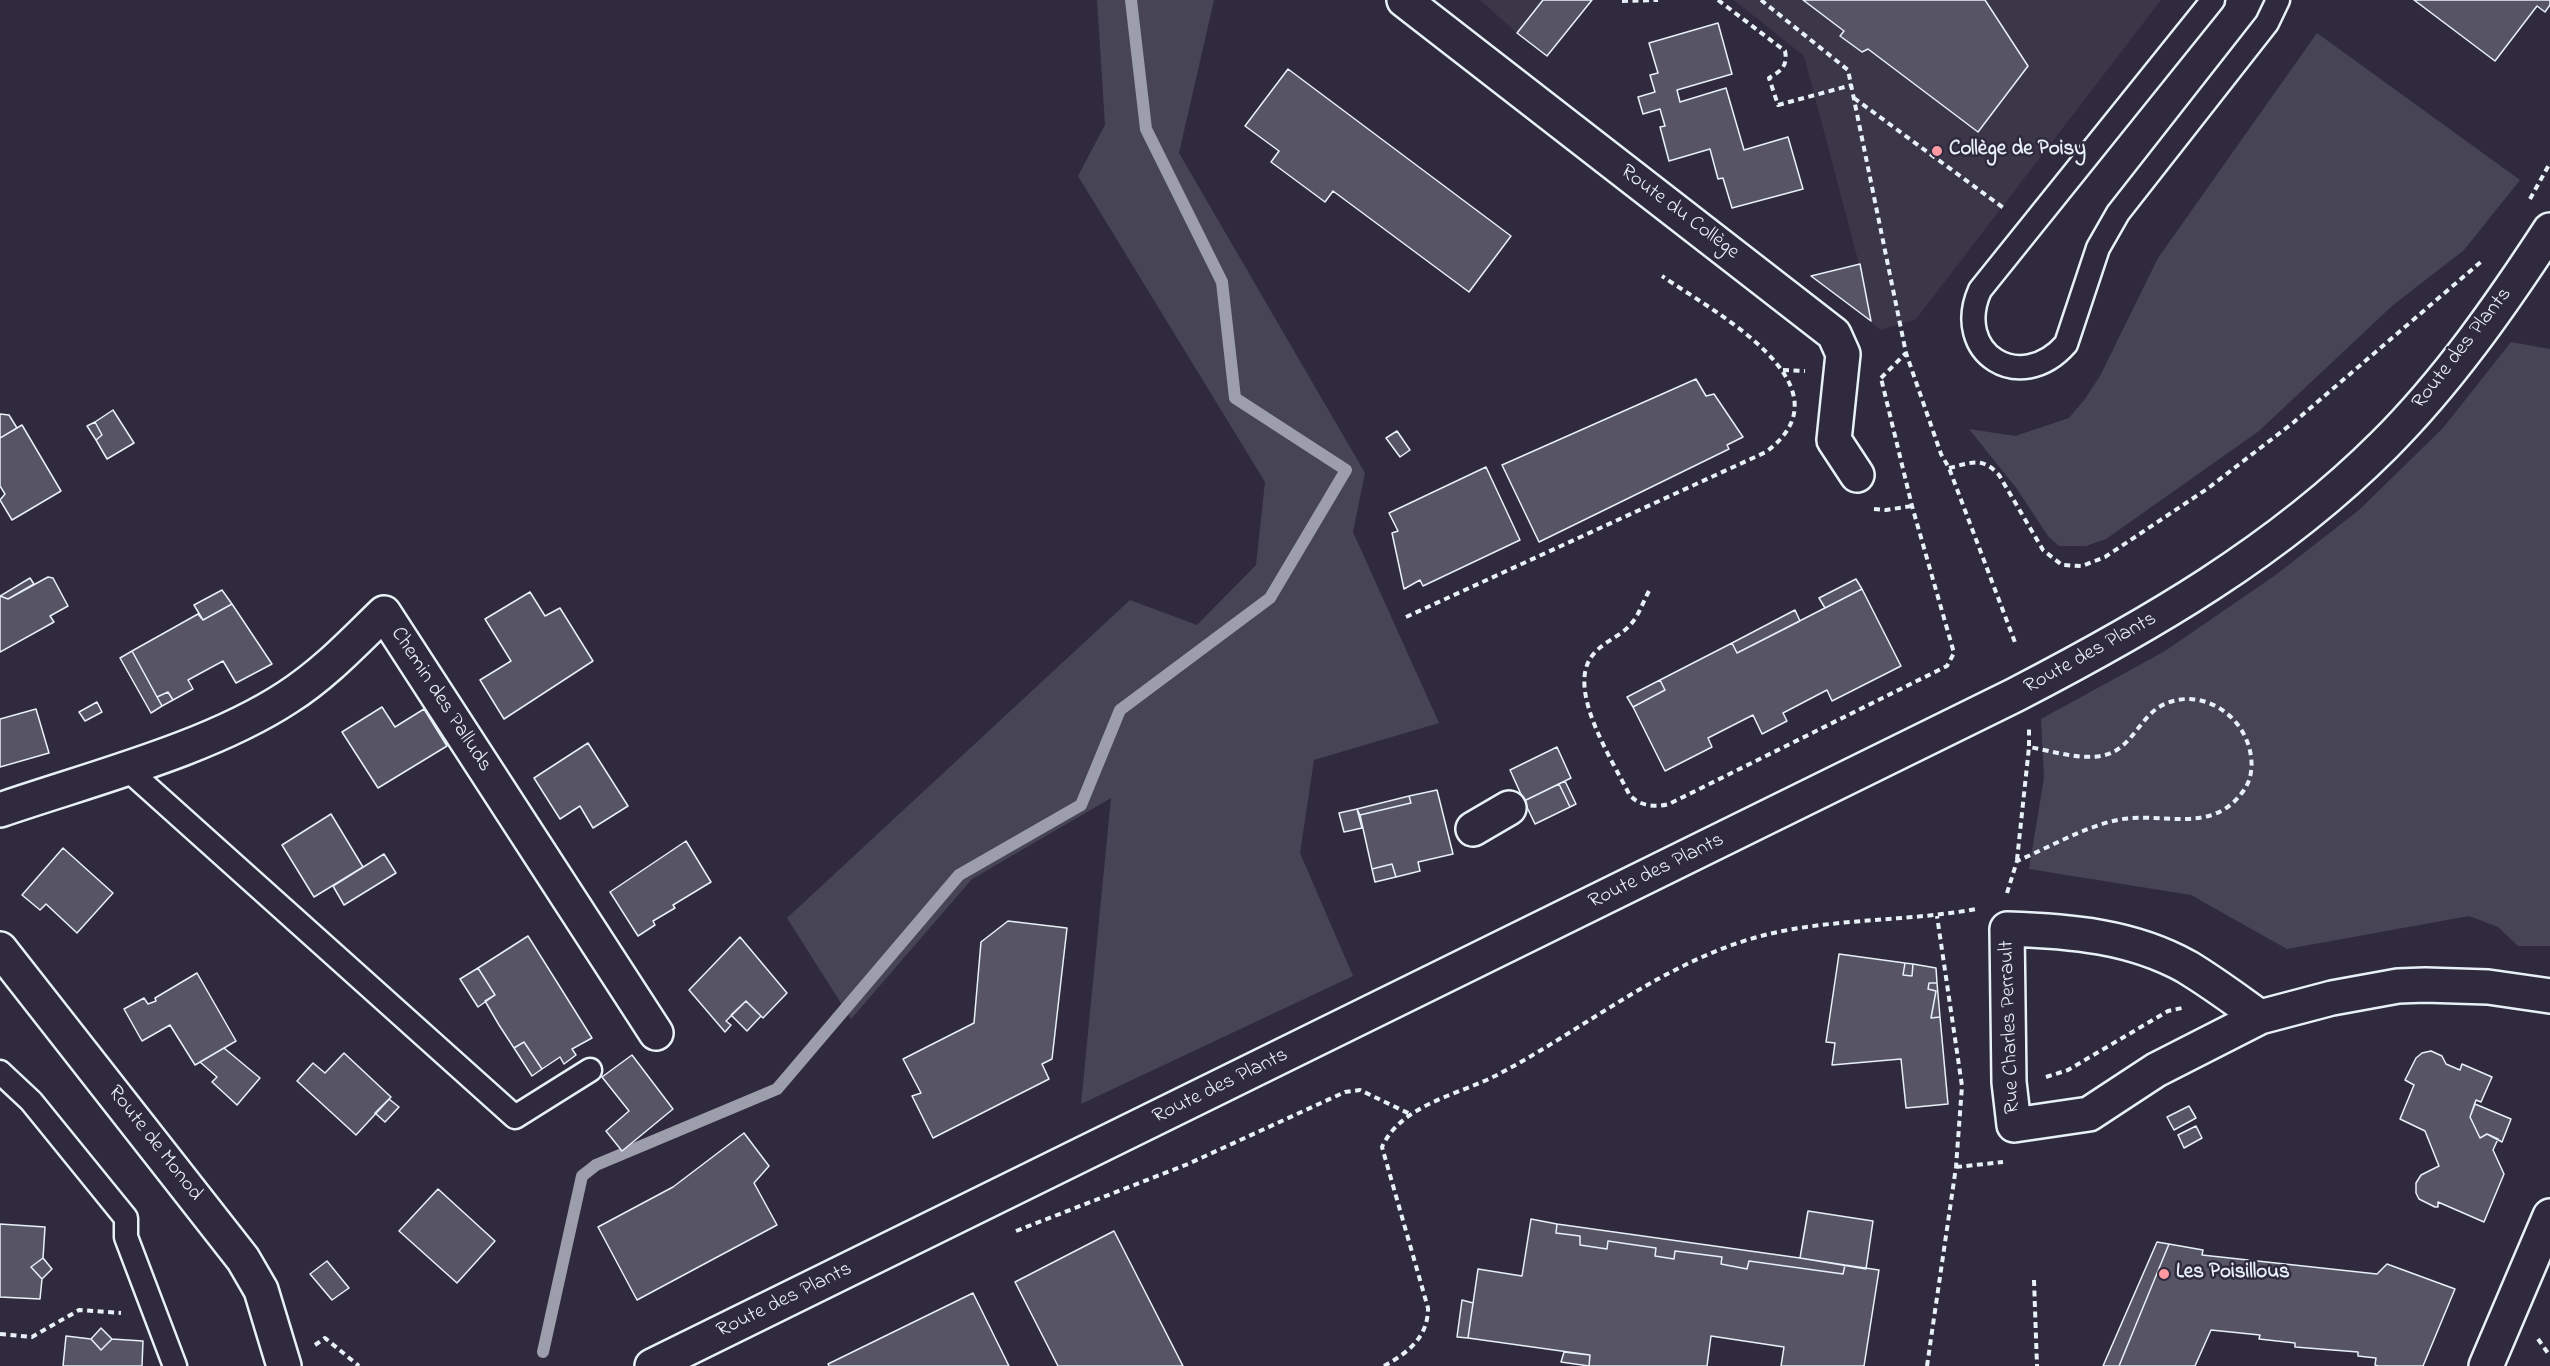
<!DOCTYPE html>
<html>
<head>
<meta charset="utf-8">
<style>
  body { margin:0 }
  canvas { display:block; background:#2f2a3d }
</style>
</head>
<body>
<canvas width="2550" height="1366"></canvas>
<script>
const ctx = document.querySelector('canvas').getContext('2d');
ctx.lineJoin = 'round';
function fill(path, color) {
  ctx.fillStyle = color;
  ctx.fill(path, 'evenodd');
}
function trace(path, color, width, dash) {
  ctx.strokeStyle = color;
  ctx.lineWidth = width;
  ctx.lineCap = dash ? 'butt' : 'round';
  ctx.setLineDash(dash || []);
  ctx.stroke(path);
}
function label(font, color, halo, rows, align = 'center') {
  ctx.font = font + ' "Indie Flower",sans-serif';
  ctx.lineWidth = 5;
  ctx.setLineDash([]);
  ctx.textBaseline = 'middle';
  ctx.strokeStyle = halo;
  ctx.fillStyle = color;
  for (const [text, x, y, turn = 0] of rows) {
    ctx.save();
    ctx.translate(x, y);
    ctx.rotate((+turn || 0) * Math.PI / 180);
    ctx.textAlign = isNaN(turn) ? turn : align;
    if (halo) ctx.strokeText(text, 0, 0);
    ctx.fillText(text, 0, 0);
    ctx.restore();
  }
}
const built = new Path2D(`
  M 1480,0 L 1543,0 L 1517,33 Z
  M 1734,0 L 2161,0 L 1916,319 L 1881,330 L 1811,276 L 1859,264 L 1804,56 Z`);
const green = new Path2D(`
  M 1097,0 L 1214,0 L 1179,153 L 1365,473 L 1353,532 L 1439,723 L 1314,760 L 1300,853 L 1353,976 L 1081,1104 L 1111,798 L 972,879 L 851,1019 L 787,918 L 1130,600 L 1197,625 L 1256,565 L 1265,482 L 1078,176 L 1105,125 Z
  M 2317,33 L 2520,180 L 2464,250 L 2392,306 L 2259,431 L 2106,539 L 2086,546 L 2059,546 L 2048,536 L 2017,489 L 1969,429 L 2015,436 L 2069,418 L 2085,399 L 2100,376 L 2158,258 Z
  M 2511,342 L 2550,349 L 2550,946 L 2518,946 L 2498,927 L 2469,916 L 2287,949 L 2191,895 L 2029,869 L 2044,778 L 2041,719 L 2165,651 L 2277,574 L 2359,510 L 2443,428 Z`);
const stream = new Path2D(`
  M 543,1352 L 582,1176 L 596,1165 L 777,1089 L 959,875 L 1081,805 L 1120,710 L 1270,598 L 1346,470 L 1235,398 L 1222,282 L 1146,129 L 1131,0`);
const building = new Path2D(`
  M 1543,0 L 1592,0 L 1547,56 L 1517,33 Z
  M 1803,0 L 1985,0 L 2028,66 L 1978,132 L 1868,49 L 1862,52 L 1840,36 L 1844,31 Z
  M 2414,0 L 2550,0 L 2550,5 L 2545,12 L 2537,6 L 2495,61 Z
  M 1718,23 L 1732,74 L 1677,90 L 1680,102 L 1726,88 L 1744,150 L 1788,137 L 1803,189 L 1732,208 L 1723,178 L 1718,179 L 1710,149 L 1669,161 L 1660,127 L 1665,126 L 1660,109 L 1643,114 L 1638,97 L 1655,92 L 1650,75 L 1658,73 L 1649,43 Z
  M 1288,69 L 1511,236 L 1469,292 L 1333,191 L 1325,202 L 1271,162 L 1279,151 L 1245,126 Z
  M 1860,264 L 1871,321 L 1811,276 Z
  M 1696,379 L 1706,396 L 1714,394 L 1743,437 L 1727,445 L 1729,449 L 1539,542 L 1502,465 Z
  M 113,410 L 134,443 L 107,459 L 96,440 L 102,435 L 95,422 Z
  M 0,414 L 9,415 L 17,428 L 0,438 Z
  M 95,422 L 102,435 L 96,440 L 87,426 Z
  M 22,425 L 61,491 L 12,520 L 0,500 L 5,494 L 0,486 L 0,438 Z
  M 1397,431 L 1410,450 L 1400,457 L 1386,438 Z
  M 1486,467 L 1520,540 L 1423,586 L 1420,580 L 1404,589 L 1392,533 L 1398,531 L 1389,513 Z
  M 48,577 L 53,578 L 68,606 L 50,616 L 54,622 L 0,652 L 0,596 L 8,599 Z
  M 30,578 L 34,584 L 8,599 L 0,596 Z
  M 1856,579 L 1862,589 L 1825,608 L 1819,598 Z
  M 1862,589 L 1901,666 L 1832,701 L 1827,690 L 1783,713 L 1787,721 L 1762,734 L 1753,715 L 1708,738 L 1712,747 L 1665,771 L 1633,707 L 1665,690 L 1660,680 L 1732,643 L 1737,653 Z
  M 222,590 L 232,604 L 203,620 L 194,605 Z
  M 530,592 L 545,616 L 560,608 L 593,661 L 504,719 L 480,680 L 511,661 L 485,619 Z
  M 232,604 L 272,664 L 236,683 L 223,661 L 188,680 L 193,689 L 173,700 L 168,692 L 157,697 L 132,651 L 198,614 L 203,620 Z
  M 1795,610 L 1800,621 L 1737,653 L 1732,643 Z
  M 132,651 L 162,706 L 151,713 L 120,658 Z
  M 1660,680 L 1665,690 L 1633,707 L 1627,697 Z
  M 168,692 L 173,700 L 162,706 L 157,697 Z
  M 97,702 L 102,712 L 85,721 L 79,712 Z
  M 382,707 L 395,727 L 424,709 L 447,746 L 378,788 L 342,732 Z
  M 36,709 L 49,753 L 0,767 L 0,719 Z
  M 588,743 L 628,806 L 593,828 L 580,806 L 560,819 L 534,778 Z
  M 1557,747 L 1571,778 L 1524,801 L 1510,770 Z
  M 1565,781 L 1576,804 L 1570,807 L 1559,784 Z
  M 1559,784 L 1570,807 L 1535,824 L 1524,801 Z
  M 1437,790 L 1453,854 L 1418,862 L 1420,871 L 1396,877 L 1392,864 L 1372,869 L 1360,815 L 1411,803 L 1409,796 Z
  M 1409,796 L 1411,803 L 1360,815 L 1357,809 Z
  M 1357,809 L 1362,828 L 1344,832 L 1339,813 Z
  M 331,814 L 363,867 L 314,897 L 282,845 Z
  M 686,841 L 711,882 L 673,905 L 675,908 L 653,921 L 655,925 L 638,936 L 610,892 Z
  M 63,848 L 113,893 L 77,933 L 46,904 L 40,910 L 22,895 Z
  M 384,854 L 396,873 L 344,905 L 333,886 Z
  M 1392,864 L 1396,877 L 1375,882 L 1372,869 Z
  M 1008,921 L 1067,928 L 1052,1059 L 1042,1064 L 1049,1079 L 933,1138 L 912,1096 L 921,1093 L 903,1059 L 974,1023 L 981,942 Z
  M 528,936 L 592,1038 L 572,1049 L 576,1055 L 564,1064 L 560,1057 L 542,1069 L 524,1042 L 514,1048 L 499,1025 L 485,1001 L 495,995 L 478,968 Z
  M 740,937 L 787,993 L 763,1018 L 746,1001 L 726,1021 L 731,1025 L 725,1032 L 689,990 Z
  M 1839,954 L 1905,963 L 1903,975 L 1912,976 L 1913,964 L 1936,968 L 1937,983 L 1929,983 L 1928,989 L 1936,991 L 1931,1018 L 1940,1017 L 1948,1104 L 1906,1108 L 1901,1059 L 1832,1065 L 1835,1043 L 1826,1042 Z
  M 1905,963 L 1913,964 L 1912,976 L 1903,975 Z
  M 478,968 L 495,995 L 478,1007 L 460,979 Z
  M 197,973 L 236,1041 L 195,1065 L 170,1025 L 142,1041 L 124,1009 L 144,998 L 148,1004 L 156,1001 L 155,998 Z
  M 1929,983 L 1937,983 L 1940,1017 L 1931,1018 L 1936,991 L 1928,989 Z
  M 746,1001 L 761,1016 L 747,1031 L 731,1015 Z
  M 524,1042 L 542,1069 L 532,1076 L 514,1048 Z
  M 224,1048 L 260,1078 L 237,1105 L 212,1082 L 217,1077 L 200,1062 Z
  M 2431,1051 L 2442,1056 L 2446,1064 L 2460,1070 L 2462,1064 L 2492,1077 L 2481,1102 L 2476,1100 L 2470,1117 L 2480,1138 L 2487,1134 L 2498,1139 L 2493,1150 L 2504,1174 L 2484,1222 L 2438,1202 L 2438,1207 L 2435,1207 L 2419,1199 L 2416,1193 L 2416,1183 L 2421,1175 L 2439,1166 L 2425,1131 L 2400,1119 L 2414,1085 L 2405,1080 L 2416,1058 L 2422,1053 Z
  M 344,1053 L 391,1097 L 356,1135 L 297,1081 L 313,1063 L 325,1073 Z
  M 632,1055 L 673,1109 L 622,1151 L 606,1131 L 629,1111 L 602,1077 Z
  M 389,1099 L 399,1107 L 385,1122 L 375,1113 Z
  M 2475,1104 L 2511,1119 L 2502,1142 L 2487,1134 L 2480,1138 L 2470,1117 Z
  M 2189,1106 L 2196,1118 L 2174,1130 L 2167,1117 Z
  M 2196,1126 L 2202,1138 L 2184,1148 L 2178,1135 Z
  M 744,1133 L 769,1166 L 754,1183 L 777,1225 L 637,1300 L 598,1227 L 673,1187 Z
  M 438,1189 L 495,1241 L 457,1283 L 399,1231 Z
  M 1808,1211 L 1873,1221 L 1866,1269 L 1800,1258 Z
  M 1531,1219 L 1557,1224 L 1556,1233 L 1580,1236 L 1580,1245 L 1607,1249 L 1608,1241 L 1656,1248 L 1655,1256 L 1674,1259 L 1675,1251 L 1722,1257 L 1721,1264 L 1747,1269 L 1749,1261 L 1843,1274 L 1845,1265 L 1879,1270 L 1864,1366 L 1781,1366 L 1784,1347 L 1711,1336 L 1707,1366 L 1589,1366 L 1590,1355 L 1468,1338 L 1478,1269 L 1522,1276 Z
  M 0,1224 L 45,1227 L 43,1258 L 31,1267 L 42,1279 L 40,1299 L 0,1297 Z
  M 1557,1224 L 1800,1258 L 1845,1265 L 1843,1274 L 1749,1261 L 1747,1269 L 1721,1264 L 1722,1257 L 1675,1251 L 1674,1259 L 1655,1256 L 1656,1248 L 1608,1241 L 1607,1249 L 1580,1245 L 1580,1236 L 1556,1233 Z
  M 1114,1231 L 1183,1366 L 1058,1366 L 1015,1282 Z
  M 2157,1242 L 2169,1244 L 2119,1366 L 2103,1366 Z
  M 2169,1244 L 2203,1250 L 2202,1255 L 2377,1274 L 2387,1264 L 2455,1289 L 2423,1366 L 2378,1366 L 2375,1365 L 2376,1358 L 2358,1356 L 2358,1352 L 2295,1347 L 2295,1343 L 2259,1339 L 2260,1335 L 2211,1330 L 2195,1366 L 2119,1366 Z
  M 43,1258 L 52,1269 L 42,1279 L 31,1267 Z
  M 327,1261 L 349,1288 L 332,1300 L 310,1274 Z
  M 973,1293 L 1009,1366 L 829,1366 L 828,1364 Z
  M 1462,1300 L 1473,1303 L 1468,1338 L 1457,1337 Z
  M 101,1328 L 112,1339 L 101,1350 L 91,1339 Z
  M 66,1336 L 91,1339 L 101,1350 L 112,1339 L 143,1341 L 142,1366 L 63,1366 Z
  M 1564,1352 L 1590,1355 L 1589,1366 L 1561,1362 Z`);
const path = new Path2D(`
  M 1718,0 L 1785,51 C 1788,66 1781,71 1769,78 L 1778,105 L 1852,85
  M 1761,0 L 1848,70 L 1906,353 L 1941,454 L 1949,468 L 2016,645
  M 1622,1 L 1658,0
  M 1854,98 L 2005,209
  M 2530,199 L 2550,163
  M 1783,370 L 1805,371
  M 1881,378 L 1906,353
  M 1949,468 C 1971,463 1982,456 1999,475 L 2043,550 L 2062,565 L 2082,566 L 2105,557 L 2207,489 L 2294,422 L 2483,260
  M 1874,509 L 1886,510 L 1912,506
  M 1649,591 C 1643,602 1639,615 1631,624 C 1620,637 1602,642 1592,656 C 1566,690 1613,761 1629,794 C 1638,806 1656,808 1669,804 L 1947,666 L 1954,653 L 1912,506 L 1881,378
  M 1406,617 L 1766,452 C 1856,385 1710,310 1662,276
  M 2017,860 L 2029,747
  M 2007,893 L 2017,861 C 2048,848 2080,829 2113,821 C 2159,809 2211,838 2244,790 C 2253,777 2253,761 2249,747 C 2238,709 2195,686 2159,707 C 2139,720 2130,749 2105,755 C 2081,761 2053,751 2029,747 L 2029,729
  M 2046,1077 L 2068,1070 L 2168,1011 L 2182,1008
  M 1956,1167 L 2003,1162
  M 1016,1231 L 1188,1164 L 1345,1092 L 1360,1090 L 1410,1114
  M 2034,1280 L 2037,1366
  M 0,1334 L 32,1337 L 79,1310 L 121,1313
  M 2538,1339 L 2550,1356
  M 315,1345 L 325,1338 L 359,1366
  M 1384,1366 C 1409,1352 1428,1337 1428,1308 L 1382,1147 C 1401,1105 1457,1095 1495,1076 C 1580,1032 1654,969 1747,940 C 1821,917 1900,923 1976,909
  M 1927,1366 L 1956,1167 L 1962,1086 L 1937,916`);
const lane = new Path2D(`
  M 2213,0 L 1980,290 C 1952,353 2020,396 2066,344 L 2098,248 L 2118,213 L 2267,23 L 2278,0
  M 125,767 L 515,1117 L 590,1070
  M 0,1072 L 31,1101 L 126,1218 L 126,1237 L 175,1366`);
const street = new Path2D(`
  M 1404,0 L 1834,334 L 1843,354 L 1834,440 L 1857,475
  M 0,810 C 90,779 209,749 288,697 C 324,674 353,643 384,613 L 656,1033
  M 1473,829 L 1509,808
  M 0,949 L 243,1259 L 261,1290 L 284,1366
  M 2260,1017 C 2236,1000 2212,982 2187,967 C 2132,936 2069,931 2007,929 L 2009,1082 L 2014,1125 L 2089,1114 L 2156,1070 L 2260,1017 L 2332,998 L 2398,986 L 2425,985 L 2488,987 L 2550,996`);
const secondary = new Path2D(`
  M 652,1366 L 2015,695 C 2148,626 2277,552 2384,445 C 2448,381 2501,305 2550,230
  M 2486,1366 L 2550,1216`);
const markers = [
  [1937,151,6,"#ff9aa2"],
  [2164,1274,6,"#ff9aa2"]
];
const poiNames = [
  ["Collège de Poisy",1949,151],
  ["Les Poisillous",2176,1274]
];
const streetNames = [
  ["Route du Collège",1679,213,37],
  ["Route des Plants",2463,349,-52],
  ["Route des Plants",2091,654,-29],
  ["Chemin des Palluds",440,700,57],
  ["Route des Plants",1657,872,-26],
  ["Rue Charles Perrault",2011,1027,-92],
  ["Route des Plants",1221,1087,-26],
  ["Route de Monod",154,1144,52],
  ["Route des Plants",785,1301,-26]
];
fill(built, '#3b3749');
fill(green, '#464455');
trace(stream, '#9c9fab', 12);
fill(building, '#575565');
trace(building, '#e8f1f8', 1.5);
trace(lane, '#e8f1f8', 27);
trace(street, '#e8f1f8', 38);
trace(secondary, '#e8f1f8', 38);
trace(path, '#e8f1f8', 4, [6, 4.5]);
trace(lane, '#2f2a3d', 22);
trace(street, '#2f2a3d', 33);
trace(secondary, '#2f2a3d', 33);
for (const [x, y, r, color] of markers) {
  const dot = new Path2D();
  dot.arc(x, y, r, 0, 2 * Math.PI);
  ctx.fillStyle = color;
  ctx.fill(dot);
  trace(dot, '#2f2a3d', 2);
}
label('bold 21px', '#e8f1f8', '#2f2a3d', poiNames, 'left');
label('21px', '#e8f1f8', '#2f2a3d', streetNames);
</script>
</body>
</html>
